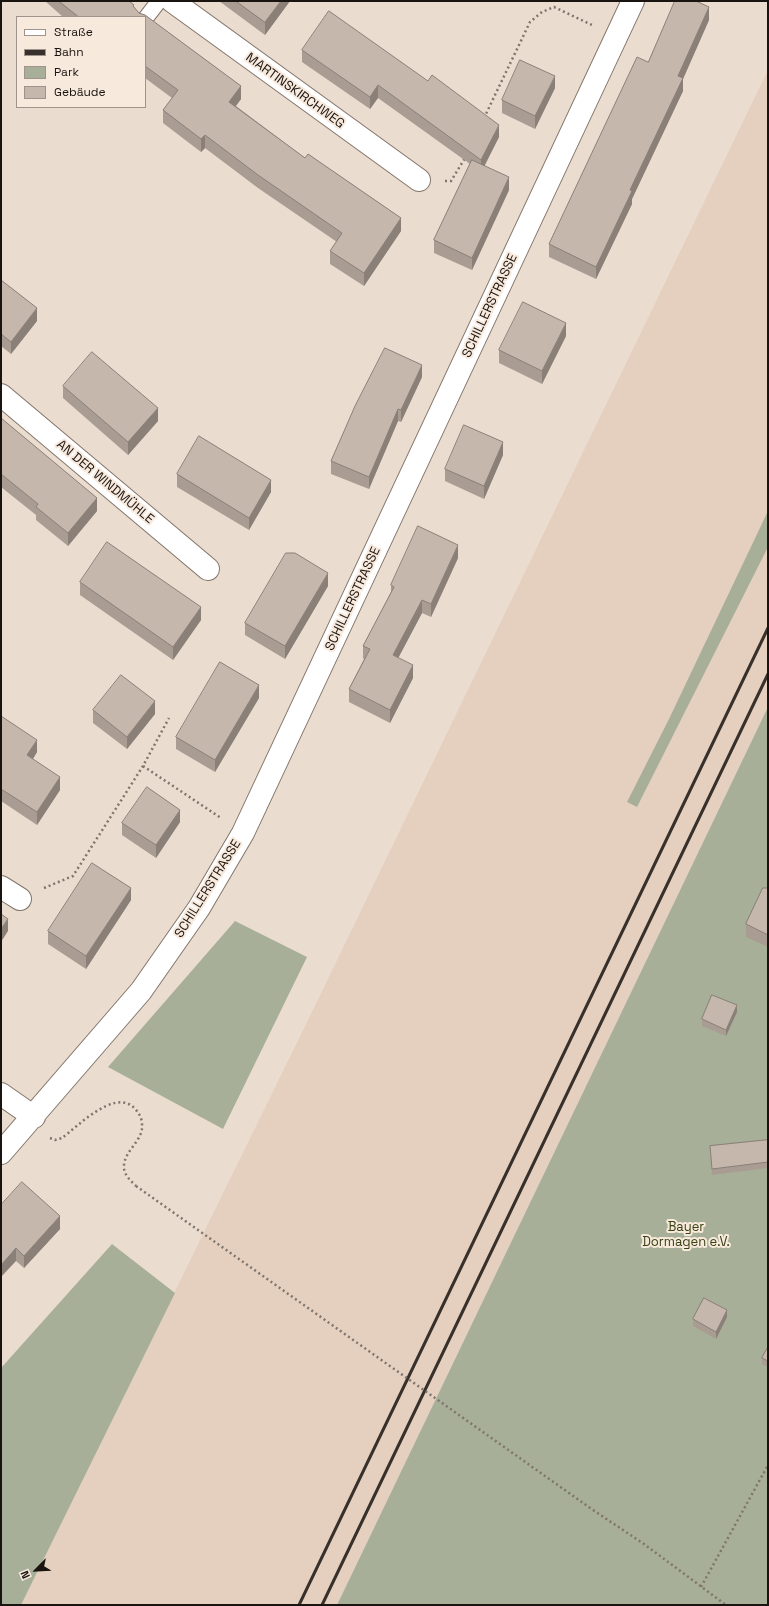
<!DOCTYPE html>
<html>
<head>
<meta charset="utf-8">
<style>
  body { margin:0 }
  #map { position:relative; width:769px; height:1606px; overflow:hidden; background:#ebdcd0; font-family:"Space Grotesk",sans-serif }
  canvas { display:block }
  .frame { position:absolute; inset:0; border:2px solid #1a1410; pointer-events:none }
  .legend { position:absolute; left:16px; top:16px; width:130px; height:92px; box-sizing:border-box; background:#f8e9dd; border:1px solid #9f948b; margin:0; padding:5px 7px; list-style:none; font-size:12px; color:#1a1410 }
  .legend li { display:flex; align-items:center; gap:8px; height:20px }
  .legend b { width:20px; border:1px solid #9f948b }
  .north { position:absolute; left:16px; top:1550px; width:40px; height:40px; -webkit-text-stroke:3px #f8e9dd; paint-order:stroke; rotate:246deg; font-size:11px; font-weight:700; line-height:16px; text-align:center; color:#1a1410 }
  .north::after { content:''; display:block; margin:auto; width:14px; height:18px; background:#1a1410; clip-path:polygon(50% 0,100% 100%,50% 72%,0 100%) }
</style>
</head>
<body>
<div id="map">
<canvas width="769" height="1606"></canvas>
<div class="frame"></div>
<ul class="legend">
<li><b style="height:5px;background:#fff"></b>Straße</li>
<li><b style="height:5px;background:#37302b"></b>Bahn</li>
<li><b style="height:11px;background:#a8af98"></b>Park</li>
<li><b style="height:11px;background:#c5b7ab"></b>Gebäude</li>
</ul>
<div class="north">N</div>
</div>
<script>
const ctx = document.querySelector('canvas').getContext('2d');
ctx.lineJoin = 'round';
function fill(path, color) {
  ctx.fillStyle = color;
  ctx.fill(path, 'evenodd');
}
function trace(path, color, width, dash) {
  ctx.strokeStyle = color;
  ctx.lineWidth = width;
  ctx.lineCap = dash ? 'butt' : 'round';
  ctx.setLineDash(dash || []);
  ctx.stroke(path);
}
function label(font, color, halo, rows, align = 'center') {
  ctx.font = font + ' "Space Grotesk",sans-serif';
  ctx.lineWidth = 4;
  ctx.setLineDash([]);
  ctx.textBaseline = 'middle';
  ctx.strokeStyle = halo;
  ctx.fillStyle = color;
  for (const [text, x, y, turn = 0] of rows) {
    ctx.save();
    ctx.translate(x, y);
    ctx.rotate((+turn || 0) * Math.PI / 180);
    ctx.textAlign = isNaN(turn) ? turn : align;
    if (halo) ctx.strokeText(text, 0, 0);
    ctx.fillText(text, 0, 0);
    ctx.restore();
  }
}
const built = new Path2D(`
  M 768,70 L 768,707 L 337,1605 L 21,1605 L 310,1016 Z`);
const green = new Path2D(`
  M 768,511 L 768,547 L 637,807 L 627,802 L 669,719 Z
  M 768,707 L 768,1605 L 337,1605 Z
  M 235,921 L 307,957 L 223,1129 L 108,1067 Z
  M 112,1244 L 175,1293 L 21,1605 L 1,1605 L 1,1368 Z`);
const path = new Path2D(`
  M 484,118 L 530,22 L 542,12 L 554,7 L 592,25
  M 445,181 L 451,181 L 465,158
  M 143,766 L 221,818
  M 44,888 L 73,876 L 143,766 L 169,718
  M 50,1138 L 55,1140 L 62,1138 C 78,1126 112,1091 132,1106 C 137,1110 142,1117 142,1124 C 144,1140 125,1150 124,1165 C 123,1174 130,1180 136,1186
  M 593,1510 L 644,1544 L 726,1605
  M 701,1587 L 768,1465`);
const lane = new Path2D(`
  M 145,19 L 159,1`);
const street = new Path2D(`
  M 172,1 L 419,180
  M 1,395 L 208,569
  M 1,887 L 20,899
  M 1,1094 L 34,1117
  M 1,1153 L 141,991 L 199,908 L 243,833 L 633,1`);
const rail = new Path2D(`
  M 299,1605 L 768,628
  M 322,1605 L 768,674`);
const pathBridge = new Path2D(`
  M 136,1186 L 593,1510`);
const wall = new Path2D(`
  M 45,1 L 129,1 L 134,5 L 134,7 L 139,13 L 145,15 L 241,86 L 241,99 L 236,106 L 305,158 L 308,154 L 401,218 L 401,231 L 364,286 L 330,264 L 330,251 L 337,242 L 258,188 L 205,148 L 201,152 L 163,123 L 163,110 L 172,98 L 145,78 L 145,17 L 63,17 Z
  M 219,1 L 290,1 L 265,35 Z
  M 709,20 L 683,79 L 683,91 L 632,199 L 632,204 L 596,279 L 549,257 L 549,244 L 648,62 Z
  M 302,50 L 499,137 L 484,165 L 509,190 L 472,270 L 434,253 L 434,240 L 470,164 L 378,98 L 370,109 L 302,62 Z
  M 555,88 L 535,129 L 502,113 L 502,100 Z
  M 1,280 L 37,321 L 11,354 L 1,346 Z
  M 566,336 L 542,384 L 499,363 L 499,350 Z
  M 422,377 L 401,422 L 398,421 L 369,489 L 331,474 L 331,461 Z
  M 63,386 L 158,421 L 128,455 L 63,398 Z
  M 1,418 L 97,511 L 68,546 L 36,520 L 36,515 L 1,487 Z
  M 503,455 L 484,499 L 445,481 L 445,469 Z
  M 177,474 L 271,492 L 249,530 L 177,487 Z
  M 458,558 L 431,617 L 422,613 L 398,658 L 413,678 L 390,723 L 349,702 L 349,689 L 364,659 L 363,658 L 363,646 L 391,592 L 391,585 Z
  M 80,582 L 201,620 L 173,660 L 80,595 Z
  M 328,586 L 285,659 L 245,635 L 245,623 Z
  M 259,698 L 215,772 L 176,749 L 176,737 Z
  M 93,710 L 155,714 L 127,749 L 93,723 Z
  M 1,716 L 37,752 L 33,759 L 60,790 L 37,825 L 1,801 Z
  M 180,822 L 156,858 L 122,835 L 122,823 Z
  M 768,888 L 768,947 L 746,937 L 746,924 Z
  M 131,900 L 86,969 L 48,944 L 48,931 Z
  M 737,1012 L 726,1036 L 702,1026 L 702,1019 Z
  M 768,1140 L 768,1168 L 712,1175 L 710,1153 L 710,1146 Z
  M 1,1205 L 60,1229 L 24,1268 L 16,1261 Z
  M 727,1317 L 716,1339 L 693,1326 L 693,1319 Z
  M 768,1347 L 768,1367 L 762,1364 L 762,1358 Z`);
const shadedWall = new Path2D(`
  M 281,1 L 290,1 L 265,35 L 265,22 Z
  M 709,7 L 709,20 L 683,79 L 683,91 L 632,199 L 632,204 L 596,279 L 596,267 L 630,190 L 678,76 Z
  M 555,76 L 555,88 L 535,129 L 535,116 Z
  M 378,85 L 378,98 L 370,109 L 370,97 Z
  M 241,86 L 241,99 L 229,115 L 229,102 Z
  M 499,125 L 499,137 L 481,173 L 481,160 Z
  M 205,135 L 205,148 L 201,152 L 201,139 Z
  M 509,177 L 509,190 L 472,270 L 472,258 Z
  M 401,218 L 401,231 L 364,286 L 364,273 Z
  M 37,308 L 37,321 L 11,354 L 11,342 Z
  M 566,323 L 566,336 L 542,384 L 542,371 Z
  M 422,365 L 422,377 L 401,422 L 401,410 Z
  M 158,408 L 158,421 L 128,455 L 128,442 Z
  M 398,409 L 398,421 L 369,489 L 369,477 Z
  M 503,442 L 503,455 L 484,499 L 484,486 Z
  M 271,480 L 271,492 L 249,530 L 249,518 Z
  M 97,498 L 97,511 L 68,546 L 68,533 Z
  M 458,545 L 458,558 L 431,617 L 431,604 Z
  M 328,573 L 328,586 L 285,659 L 285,646 Z
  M 422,600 L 422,613 L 393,668 L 393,655 Z
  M 201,607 L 201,620 L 173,660 L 173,647 Z
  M 413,665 L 413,678 L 390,723 L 390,710 Z
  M 259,685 L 259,698 L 215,772 L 215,760 Z
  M 155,701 L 155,714 L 127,749 L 127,737 Z
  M 37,740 L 37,752 L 27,768 L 27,755 Z
  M 60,777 L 60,790 L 37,825 L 37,812 Z
  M 180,810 L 180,822 L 156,858 L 156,845 Z
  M 131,888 L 131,900 L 86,969 L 86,956 Z
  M 8,919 L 8,931 L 1,942 L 1,929 Z
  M 737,1005 L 737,1012 L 726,1036 L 726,1030 Z
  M 60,1216 L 60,1229 L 24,1268 L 24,1256 Z
  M 16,1248 L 16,1261 L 1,1277 L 1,1265 Z
  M 727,1310 L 727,1317 L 716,1339 L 716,1332 Z`);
const building = new Path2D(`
  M 59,1 L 129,1 L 134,5 L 133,6 L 139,13 L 145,15 L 241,86 L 229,102 L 305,158 L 308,154 L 401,218 L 364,273 L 330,251 L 342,233 L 258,175 L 205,135 L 201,139 L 163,110 L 178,90 L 145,66 L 145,17 L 79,17 Z
  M 236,1 L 281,1 L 265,22 Z
  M 675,1 L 696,1 L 709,7 L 678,76 L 683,78 L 630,190 L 632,191 L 596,267 L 549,244 L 637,57 L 648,62 Z
  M 329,11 L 428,81 L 432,75 L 499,125 L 481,160 L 378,85 L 370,97 L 302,50 Z
  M 520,60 L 555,76 L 535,116 L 502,100 Z
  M 472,160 L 509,177 L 472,258 L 434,240 Z
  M 1,280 L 37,308 L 11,342 L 1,334 Z
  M 523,302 L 566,323 L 542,371 L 499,350 Z
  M 385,348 L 422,365 L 401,410 L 398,409 L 369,477 L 331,461 L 355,406 Z
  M 92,352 L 158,408 L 128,442 L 63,386 Z
  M 1,418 L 97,498 L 68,533 L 36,507 L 38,504 L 1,474 Z
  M 464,425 L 503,442 L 484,486 L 445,469 Z
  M 199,436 L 271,480 L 249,518 L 177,474 Z
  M 418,526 L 458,545 L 431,604 L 422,600 L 393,655 L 413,665 L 390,710 L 349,689 L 370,649 L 363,646 L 394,587 L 391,585 Z
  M 107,542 L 201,607 L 173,647 L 80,582 Z
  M 286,553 L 295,553 L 328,573 L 285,646 L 245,623 Z
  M 220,662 L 259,685 L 215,760 L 176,737 Z
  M 121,675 L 155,701 L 127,737 L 93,710 Z
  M 1,716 L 37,740 L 27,755 L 60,777 L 37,812 L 1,789 Z
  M 147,787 L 180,810 L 156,845 L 122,823 Z
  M 92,863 L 131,888 L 86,956 L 48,931 Z
  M 763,888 L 768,888 L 768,935 L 746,924 Z
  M 1,914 L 8,919 L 1,929 Z
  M 712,995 L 737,1005 L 726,1030 L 702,1019 Z
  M 768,1140 L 768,1162 L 712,1169 L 710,1146 Z
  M 22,1182 L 60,1216 L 24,1256 L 16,1248 L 1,1265 L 1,1205 Z
  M 704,1298 L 727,1310 L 716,1332 L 693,1319 Z
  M 768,1347 L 768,1361 L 762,1358 Z`);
const streetNames = [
  ["MARTINSKIRCHWEG",295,91,36],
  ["SCHILLERSTRASSE",490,306,-65],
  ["AN DER WINDMÜHLE",105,482,40],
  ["SCHILLERSTRASSE",353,599,-65],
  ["SCHILLERSTRASSE",208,889,-58]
];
const parkNames = [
  ["Bayer",686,1227],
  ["Dormagen e.V.",686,1242]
];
fill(built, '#e5d0bf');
fill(green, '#a8af98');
trace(lane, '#83756a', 17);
trace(street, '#83756a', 24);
trace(path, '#7f756d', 2.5, [2, 3]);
trace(lane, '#fff', 15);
trace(street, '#fff', 22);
trace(rail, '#37302b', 3);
trace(pathBridge, '#7f756d', 2.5, [2, 3]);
fill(wall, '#a99d93');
fill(shadedWall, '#8a8078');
fill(building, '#c5b7ab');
trace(building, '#8a8078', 1);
label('13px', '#1a1410', '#f8e9dd', streetNames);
label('13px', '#374213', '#f8e9dd', parkNames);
</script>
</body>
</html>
